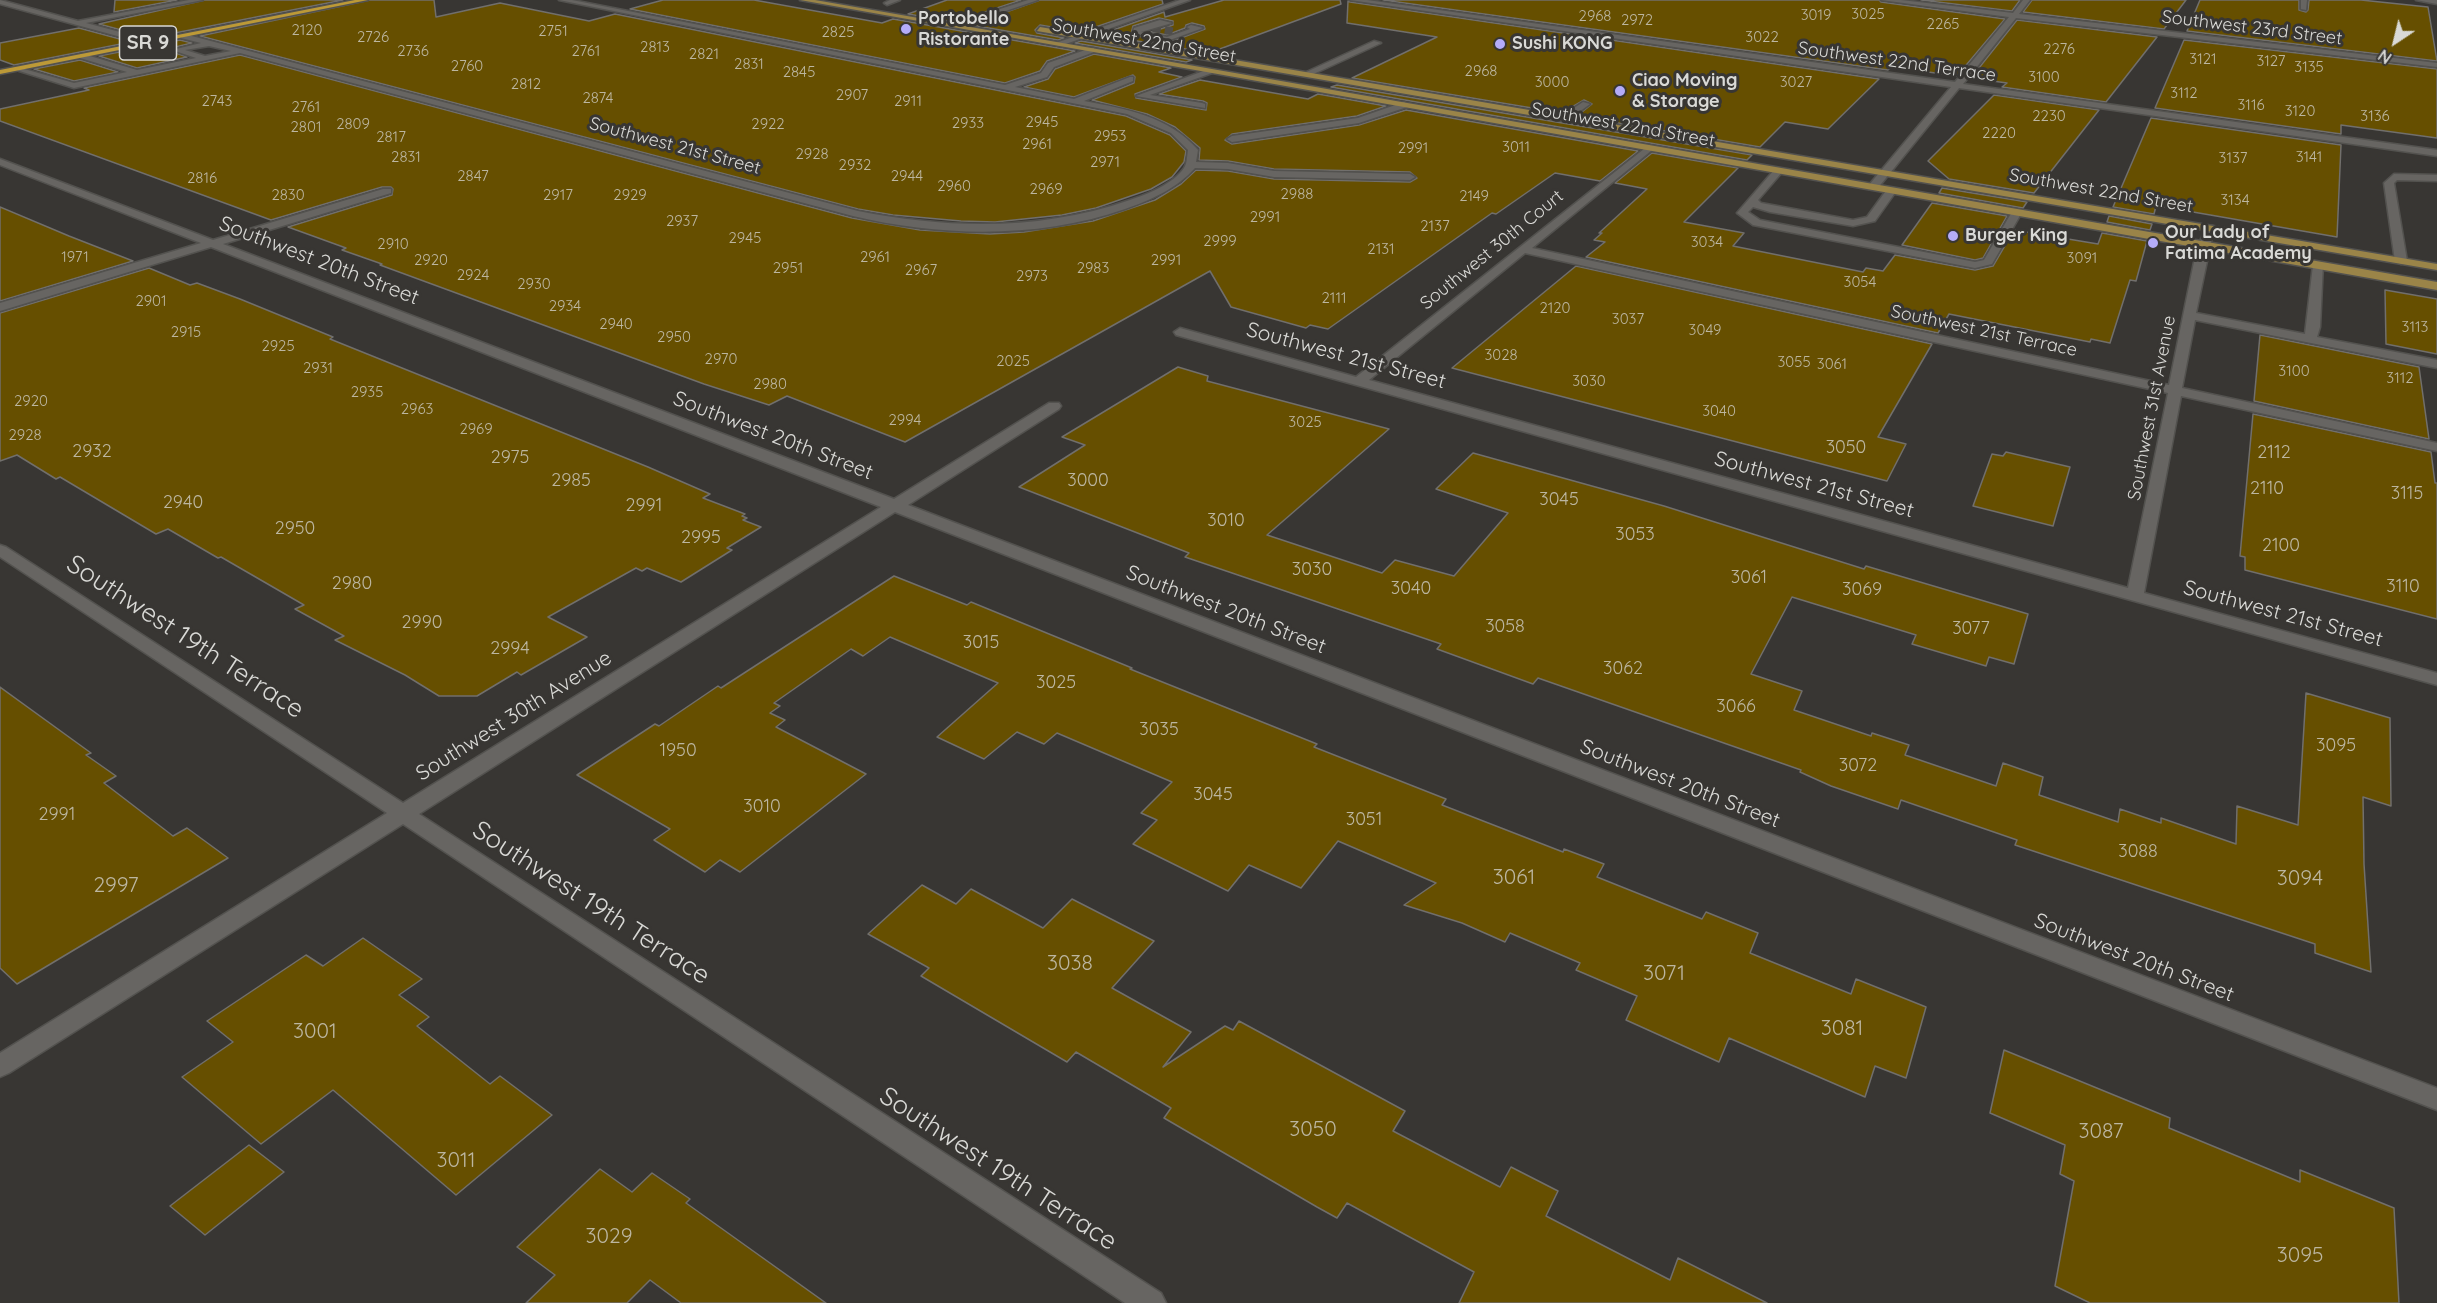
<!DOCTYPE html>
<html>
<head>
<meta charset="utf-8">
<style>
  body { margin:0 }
  #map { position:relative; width:2437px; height:1303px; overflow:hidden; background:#383633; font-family:Quicksand,sans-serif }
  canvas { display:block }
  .north { position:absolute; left:2365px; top:12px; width:60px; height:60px; -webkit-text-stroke:4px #383633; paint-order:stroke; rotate:215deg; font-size:16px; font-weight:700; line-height:24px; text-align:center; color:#d9d9d6 }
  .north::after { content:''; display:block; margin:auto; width:21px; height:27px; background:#d9d9d6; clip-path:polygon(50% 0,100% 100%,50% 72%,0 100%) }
</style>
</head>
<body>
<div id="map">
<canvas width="2437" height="1303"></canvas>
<div class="north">N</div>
</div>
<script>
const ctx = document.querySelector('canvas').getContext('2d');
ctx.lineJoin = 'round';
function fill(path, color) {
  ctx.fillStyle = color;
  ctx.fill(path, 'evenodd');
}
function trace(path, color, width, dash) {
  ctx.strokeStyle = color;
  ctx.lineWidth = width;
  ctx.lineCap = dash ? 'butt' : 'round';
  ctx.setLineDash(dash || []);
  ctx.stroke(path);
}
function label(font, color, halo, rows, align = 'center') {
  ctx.font = font + ' Quicksand,sans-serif';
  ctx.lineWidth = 6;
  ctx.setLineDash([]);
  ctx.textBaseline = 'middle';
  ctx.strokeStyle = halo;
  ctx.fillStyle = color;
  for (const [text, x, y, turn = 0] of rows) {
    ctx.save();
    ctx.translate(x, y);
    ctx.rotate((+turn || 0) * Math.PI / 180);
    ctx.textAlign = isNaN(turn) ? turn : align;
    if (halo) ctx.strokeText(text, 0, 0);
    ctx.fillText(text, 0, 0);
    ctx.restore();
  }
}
const building = new Path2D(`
  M 115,0 L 177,0 L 114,12 Z
  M 205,0 L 343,0 L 134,41 L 137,37 L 136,34 L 99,24 Z
  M 370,0 L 434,0 L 436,17 L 500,3 L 589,21 L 615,14 L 1126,116 L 1170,135 L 1186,151 L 1184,162 L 1172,177 L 1151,189 L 1096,208 L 1062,215 L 995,222 L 961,221 L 893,215 L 858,209 L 200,36 Z
  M 663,0 L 754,0 L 882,23 L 893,19 L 1075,51 L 1047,61 L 1040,71 L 1005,83 L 630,9 Z
  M 947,0 L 1021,0 L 970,17 L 971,20 L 978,22 L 1040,0 L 1162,0 L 1163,4 L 1081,32 L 1040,25 L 1035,30 L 1037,33 L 1064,38 L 1058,40 L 908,14 Z
  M 1224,0 L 1340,0 L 1341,4 L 1209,53 L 1162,45 L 1205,29 L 1204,26 L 1192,23 L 1186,25 L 1185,28 L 1167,35 L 1151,32 L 1173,25 L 1173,21 L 1159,18 L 1133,26 L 1131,34 L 1153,40 L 1150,43 L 1099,35 L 1164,12 L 1165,17 Z
  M 1383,0 L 1879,0 L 1881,2 L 2005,19 L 1957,76 L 1892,67 L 1888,70 Z
  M 1921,0 L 2020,0 L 2012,11 Z
  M 2032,0 L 2186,0 L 2164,29 L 2023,12 Z
  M 2200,0 L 2299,0 L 2299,10 L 2306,12 L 2308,10 L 2309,0 L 2361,0 L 2428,7 L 2437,61 L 2187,31 Z
  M 1348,1 L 1350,2 L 1879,79 L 1828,129 L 1785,122 L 1760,147 L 1577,116 L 1592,104 L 1584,100 L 1562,113 L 1352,78 L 1437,37 L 1347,23 Z
  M 2017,20 L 2157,37 L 2106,102 L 2002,87 L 2007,83 L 1971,78 Z
  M 79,28 L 131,42 L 14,65 L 0,60 L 0,43 Z
  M 180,40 L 192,43 L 171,48 L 170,51 L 187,57 L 137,68 L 99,56 Z
  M 2184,40 L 2437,69 L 2437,138 L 2341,125 L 2341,134 L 2155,108 Z
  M 1081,41 L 1192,60 L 1186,62 L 1075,43 Z
  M 1094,54 L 1171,68 L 1159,72 L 1182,77 L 1135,94 L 1136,98 L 1206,110 L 1207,103 L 1203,101 L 1159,94 L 1200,80 L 1308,99 L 1318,94 L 1386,106 L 1357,116 L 1232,134 L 1225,140 L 1232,144 L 1359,125 L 1406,110 L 1638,151 L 1600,181 L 1555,173 L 1496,214 L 1492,213 L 1328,329 L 1310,325 L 1306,328 L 1231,307 L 1210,271 L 905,442 L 787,396 L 769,405 L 704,384 L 380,265 L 382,264 L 342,250 L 346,248 L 288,227 L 392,195 L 393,189 L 391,187 L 382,187 L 271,220 L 0,121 L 0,109 L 89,90 L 84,88 L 240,55 L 852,218 L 920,230 L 990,234 L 1024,232 L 1093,221 L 1155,200 L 1181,184 L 1196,170 L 1228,171 L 1274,179 L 1410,182 L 1417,178 L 1410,172 L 1274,169 L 1228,161 L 1199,160 L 1200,148 L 1175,127 L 1147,114 L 1092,100 L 1134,83 L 1135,77 L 1133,75 L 1074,97 L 1024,87 L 1048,79 L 1055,69 Z
  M 80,60 L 118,72 L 74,81 L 34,69 Z
  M 1337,85 L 1752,155 L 1747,160 L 1331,87 Z
  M 1994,95 L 2099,110 L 2034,193 L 1949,179 L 1928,161 Z
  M 2151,118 L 2341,145 L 2337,237 L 2170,208 L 2156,206 L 2154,214 L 2113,207 Z
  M 1652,153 L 1738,168 L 1684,222 L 1744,233 L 1733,246 L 1863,272 L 1866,268 L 1883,271 L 1895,255 L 1975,270 L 1993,266 L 2014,230 L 2098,244 L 2102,233 L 2147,241 L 2136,281 L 2130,280 L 2110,343 L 2091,339 L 2090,342 L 1949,314 L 1938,333 L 1586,257 L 1605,242 L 1594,240 L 1602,233 L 1599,233 L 1647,189 L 1615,183 Z
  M 1942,188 L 2027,202 L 2023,208 L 1939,193 Z
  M 1932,203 L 2007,216 L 1983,258 L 1975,260 L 1902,245 Z
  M 0,207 L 69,236 L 133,261 L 0,301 Z
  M 2109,216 L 2152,224 L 2150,230 L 2107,222 Z
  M 1576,266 L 1932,344 L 1878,437 L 1906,444 L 1887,481 L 1452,368 Z
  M 149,268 L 190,285 L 197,283 L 240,299 L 333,337 L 330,339 L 648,467 L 710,494 L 703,498 L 745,514 L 742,516 L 747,518 L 743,520 L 761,527 L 727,548 L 732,550 L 681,582 L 647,568 L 642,571 L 636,568 L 548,617 L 587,637 L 521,675 L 517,672 L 477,696 L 439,696 L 405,675 L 335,640 L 344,636 L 295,609 L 304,605 L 221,557 L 218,558 L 168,529 L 156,534 L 60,477 L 56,479 L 17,455 L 0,461 L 0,313 Z
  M 2385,290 L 2437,299 L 2437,354 L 2386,344 Z
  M 2260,335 L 2419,367 L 2429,439 L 2254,401 Z
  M 1178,367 L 1208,376 L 1207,381 L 1389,429 L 1267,535 L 1382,573 L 1395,560 L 1454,576 L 1508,513 L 1436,489 L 1473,453 L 1664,506 L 1864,569 L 1866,566 L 2028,614 L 2014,664 L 1989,657 L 1986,666 L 1912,644 L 1916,635 L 1792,597 L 1751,674 L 1802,691 L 1794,710 L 1871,736 L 1872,733 L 1909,745 L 1905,755 L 1996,786 L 2003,763 L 2043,777 L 2039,795 L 2118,822 L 2120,809 L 2161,823 L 2161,818 L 2236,844 L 2237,806 L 2298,825 L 2306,693 L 2390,718 L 2391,806 L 2363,797 L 2364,864 L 2371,972 L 2315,953 L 2315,944 L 2015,845 L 2017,840 L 1901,800 L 1898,809 L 1831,786 L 1800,772 L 1801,770 L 1538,678 L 1533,684 L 1437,649 L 1441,644 L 1185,557 L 1189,553 L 1019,487 L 1085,445 L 1062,437 Z
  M 2253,414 L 2431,452 L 2435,483 L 2437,483 L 2437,619 L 2245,570 L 2245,557 L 2240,556 Z
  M 2006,452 L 2070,467 L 2053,526 L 1973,506 L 1992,454 L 2003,456 Z
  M 894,576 L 967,605 L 971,602 L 1132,668 L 1130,669 L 1317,744 L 1314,747 L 1446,799 L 1442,805 L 1563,852 L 1564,849 L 1604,864 L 1597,877 L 1702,919 L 1706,912 L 1758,933 L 1750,953 L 1851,994 L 1856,979 L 1926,1007 L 1906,1078 L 1875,1066 L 1865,1097 L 1729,1038 L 1719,1062 L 1626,1020 L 1637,996 L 1576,970 L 1580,963 L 1510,933 L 1505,942 L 1462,923 L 1404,905 L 1436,883 L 1338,841 L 1301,888 L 1249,865 L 1228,891 L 1133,844 L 1157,820 L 1141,813 L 1172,782 L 1057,733 L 1044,744 L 1017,732 L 984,759 L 937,737 L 998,683 L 890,637 L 863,656 L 851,649 L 774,703 L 780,706 L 770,713 L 785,720 L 776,727 L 866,774 L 740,872 L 720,860 L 705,872 L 654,840 L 670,829 L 577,775 L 655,724 L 659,726 L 718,686 L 721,688 Z
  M 0,687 L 91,753 L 86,755 L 116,776 L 104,783 L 173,836 L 187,828 L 228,858 L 17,984 L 0,968 Z
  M 922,885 L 956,904 L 971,889 L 1043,928 L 1072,899 L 1154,941 L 1112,988 L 1191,1032 L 1163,1067 L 1225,1026 L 1233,1030 L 1239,1021 L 1405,1111 L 1393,1131 L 1500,1187 L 1511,1167 L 1558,1191 L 1546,1216 L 1670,1280 L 1678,1258 L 1767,1303 L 1459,1303 L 1474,1272 L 1347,1203 L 1337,1218 L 1317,1207 L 1164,1118 L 1171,1108 L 1076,1052 L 1067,1062 L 921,976 L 929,968 L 868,934 Z
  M 363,938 L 422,979 L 399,995 L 429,1017 L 417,1026 L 490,1084 L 500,1076 L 552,1115 L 456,1195 L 333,1090 L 261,1144 L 182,1077 L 233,1042 L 207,1021 L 306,955 L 323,966 Z
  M 2004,1050 L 2170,1118 L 2169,1128 L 2300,1182 L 2300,1170 L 2394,1208 L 2399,1303 L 2090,1303 L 2055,1286 L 2074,1181 L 2060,1174 L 2065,1145 L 1990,1113 Z
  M 249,1145 L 284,1172 L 205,1235 L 170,1206 Z
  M 600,1169 L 632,1192 L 652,1173 L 690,1199 L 686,1203 L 826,1303 L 681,1303 L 650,1280 L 627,1303 L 526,1303 L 555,1275 L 517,1247 Z`);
const minorTunnel = new Path2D(`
  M 1153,28 L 1176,32`);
const minor = new Path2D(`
  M 0,0 L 78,21 L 189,0 L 203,0 L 86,23 L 135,36 L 132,40 L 0,4 Z
  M 559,0 L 572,0 L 1005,85 L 1041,73 L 1048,63 L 1091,48 L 1094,48 L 1094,52 L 1054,67 L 1047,77 L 1015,87 L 1074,99 L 1130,77 L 1133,77 L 1133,81 L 1084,101 C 1126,109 1169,116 1198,150 L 1196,162 L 1228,163 L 1274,171 L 1410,174 L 1415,177 L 1410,180 L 1274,177 L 1228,169 L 1195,168 C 1176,189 1151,200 1125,209 C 1039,239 941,237 853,216 L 240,53 L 74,88 L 13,69 L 17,67 L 74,83 L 127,72 L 80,58 L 80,54 L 83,54 L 137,70 L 196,58 L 172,50 L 201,43 L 181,38 L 184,34 L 858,211 C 950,229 1040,231 1130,200 C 1148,194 1173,184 1184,168 C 1187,164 1187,156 1188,150 L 1171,133 L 1127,114 ZM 209,46 L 231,51 L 205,56 L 185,50 Z
  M 890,0 L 900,0 L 887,5 L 884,3 Z
  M 1028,0 L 1038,0 L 979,20 L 972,18 Z
  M 1180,0 L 1190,0 L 1060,46 L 1053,44 Z
  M 1350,0 L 1367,0 L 1955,82 L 2009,17 L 1881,0 L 1901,0 L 2013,13 L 2023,0 L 2030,0 L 2019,14 L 2437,63 L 2437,67 L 2016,18 L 1963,84 L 2437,150 L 2437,156 L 1959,88 L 1877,189 L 1869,189 L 1869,185 L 1951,87 Z
  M 2301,0 L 2307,0 L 2306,10 L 2301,9 Z
  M 2416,0 L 2437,0 L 2437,4 Z
  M 1160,20 L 1172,23 L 1141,32 L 1167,37 L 1190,29 L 1187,27 L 1191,25 L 1203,28 L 1156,45 L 1152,43 L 1159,39 L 1133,33 L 1134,28 Z
  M 1374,41 L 1381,43 L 1309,76 L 1302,74 Z
  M 1209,69 L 1213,71 L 1212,73 L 1150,95 L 1202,103 L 1205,104 L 1205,108 L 1136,96 Z
  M 1404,102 L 1408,105 L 1407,107 L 1359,123 L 1232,142 L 1227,139 L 1232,136 L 1358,118 Z
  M 1583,102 L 1590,104 L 1568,120 L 1562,120 L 1562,116 Z
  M 1649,145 L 1654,148 L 1652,150 L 1532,248 L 2169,385 L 2194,262 L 2205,226 L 2213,226 L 2214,228 L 2196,313 L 2305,334 L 2313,265 L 2315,263 L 2323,263 L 2320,327 L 2317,337 L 2437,360 L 2437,368 L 2195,320 L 2182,388 L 2437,443 L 2437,451 L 2181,396 L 2144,593 L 2437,673 L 2437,685 L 1176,335 L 1174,332 L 1180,328 L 1356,377 ZM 1525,253 L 2168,393 L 2128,588 L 1369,380 Z
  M 0,159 L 213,240 L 383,189 L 391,189 L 391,193 L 223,244 L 894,499 L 1049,403 L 1059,403 L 1061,406 L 1059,409 L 908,505 L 2437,1088 L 2437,1110 L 895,512 L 419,814 L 1161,1293 L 1166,1303 L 1125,1303 L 403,824 L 9,1073 L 0,1077 L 0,1053 L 387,813 L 0,557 L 0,545 L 6,547 L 403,803 L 881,507 L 211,247 L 0,311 L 0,303 L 201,243 L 0,165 Z
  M 1778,168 L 1783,171 L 1758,200 L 1761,203 L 1853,220 L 1867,217 L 1888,188 L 1897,190 L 1875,221 L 1853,226 L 1770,212 L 1753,207 L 1748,212 L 1760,220 L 1975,262 L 1984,260 L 2013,210 L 2022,212 L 1992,264 L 1975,268 L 1753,225 L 1737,213 L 1775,169 Z
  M 2394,174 L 2437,175 L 2437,181 L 2397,180 L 2394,183 L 2407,261 L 2401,264 L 2395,261 L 2384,183 Z`);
const major = new Path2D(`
  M 800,0 L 815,0 L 2437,282 L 2437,290 Z
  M 1040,27 L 2437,264 L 2437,270 L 1037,31 Z`);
const highway = new Path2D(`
  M 355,0 L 368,0 L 0,74 L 0,70 Z`);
const markers = [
  [906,29,6,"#b4acf9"],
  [1500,44,6,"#b4acf9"],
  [1620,91,6,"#b4acf9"],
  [1953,236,6,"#b4acf9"],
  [2153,243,6,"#b4acf9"]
];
const farNumbernames = [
  ["3025",1868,14],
  ["3019",1816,15],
  ["2968",1595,16],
  ["2972",1637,20],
  ["2265",1943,24],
  ["2120",307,30],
  ["2751",553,31],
  ["2825",838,32],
  ["2726",373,37],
  ["3022",1762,37],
  ["2813",655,47],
  ["2276",2059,49],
  ["2736",413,51],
  ["2761",586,51],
  ["2821",704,54],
  ["3121",2203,59],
  ["3127",2271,61],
  ["2831",749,64],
  ["2760",467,66],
  ["3135",2309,67],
  ["2968",1481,71],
  ["2845",799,72],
  ["3100",2044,77],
  ["3000",1552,82],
  ["3027",1796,82],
  ["2812",526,84],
  ["3112",2184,93],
  ["2907",852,95],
  ["2874",598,98],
  ["2743",217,101],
  ["2911",908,101],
  ["3116",2251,105],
  ["2761",306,107],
  ["3120",2300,111],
  ["2230",2049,116],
  ["3136",2375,116],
  ["2945",1042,122],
  ["2933",968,123],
  ["2809",353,124],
  ["2922",768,124],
  ["2801",306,127],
  ["2220",1999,133],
  ["2953",1110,136],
  ["2817",391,137],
  ["2961",1037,144],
  ["3011",1516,147],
  ["2991",1413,148],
  ["2928",812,154],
  ["2831",406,157],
  ["3141",2309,157],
  ["3137",2233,158],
  ["2971",1105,162],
  ["2932",855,165],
  ["2847",473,176],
  ["2944",907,176],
  ["2816",202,178],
  ["2960",954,186],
  ["2969",1046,189],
  ["2988",1297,194],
  ["2830",288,195],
  ["2917",558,195],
  ["2929",630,195],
  ["2149",1474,196],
  ["3134",2235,200],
  ["2991",1265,217],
  ["2937",682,221],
  ["2137",1435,226],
  ["2945",745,238],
  ["2999",1220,241],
  ["3034",1707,242],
  ["2910",393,244],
  ["2131",1381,249],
  ["1971",75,257],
  ["2961",875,257],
  ["3091",2082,258],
  ["2920",431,260],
  ["2991",1166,260],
  ["2951",788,268],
  ["2983",1093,268],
  ["2967",921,270],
  ["2924",473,275],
  ["2973",1032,276],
  ["3054",1860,282],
  ["2930",534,284],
  ["2111",1334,298],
  ["2901",151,301],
  ["2934",565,306],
  ["2120",1555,308],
  ["3037",1628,319],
  ["2940",616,324],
  ["3113",2415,327],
  ["3049",1705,330],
  ["2915",186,332],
  ["2950",674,337],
  ["2925",278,346],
  ["3028",1501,355],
  ["2970",721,359],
  ["2025",1013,361],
  ["3055",1794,362],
  ["3061",1832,364],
  ["2931",318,368],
  ["3100",2294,371],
  ["3112",2400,378],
  ["3030",1589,381],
  ["2980",770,384],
  ["2935",367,392],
  ["2920",31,401],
  ["2963",417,409],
  ["3040",1719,411],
  ["2994",905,420],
  ["3025",1305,422],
  ["2969",476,429],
  ["2928",25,435]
];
const farPoinames = [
  ["Portobello",918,19],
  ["Ristorante",918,40],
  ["Sushi KONG",1512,44],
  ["Ciao Moving",1632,81],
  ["& Storage",1632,102],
  ["Our Lady of",2165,233],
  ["Fatima Academy",2165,254],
  ["Burger King",1965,236]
];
const farStreetnames = [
  ["Southwest 23rd Street",2252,28,7],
  ["Southwest 22nd Street",1144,41,10],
  ["Southwest 22nd Terrace",1897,62,8],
  ["Southwest 22nd Street",1623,125,10],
  ["Southwest 21st Street",675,146,15],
  ["Southwest 22nd Street",2101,191,10],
  ["Southwest 30th Court",1492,250,-39],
  ["Southwest 21st Terrace",1984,331,12],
  ["Southwest 31st Avenue",2152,408,-79]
];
const numberNames = [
  ["3050",1846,448],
  ["2932",92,452],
  ["2112",2274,453],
  ["2975",510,458],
  ["2985",571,481],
  ["3000",1088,481],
  ["2110",2267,489],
  ["3115",2407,494],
  ["3045",1559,500],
  ["2940",183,503],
  ["2991",644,506],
  ["3010",1226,521],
  ["2950",295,529],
  ["3053",1635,535],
  ["2995",701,538],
  ["2100",2281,546],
  ["3030",1312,570],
  ["3061",1749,578],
  ["2980",352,584],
  ["3110",2403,587],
  ["3040",1411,589],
  ["3069",1862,590],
  ["2990",422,623],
  ["3058",1505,627],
  ["3077",1971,629],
  ["3015",981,643],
  ["2994",510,649],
  ["3062",1623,669],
  ["3025",1056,683],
  ["3066",1736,707],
  ["3035",1159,730],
  ["3095",2336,746],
  ["1950",678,751],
  ["3072",1858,766],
  ["3045",1213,795],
  ["3010",762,807],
  ["2991",57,815],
  ["3051",1364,820],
  ["3088",2138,852]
];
const shields = [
  [148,43,57]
];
const shieldNames = [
  ["SR 9",148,43]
];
const streetNames = [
  ["Southwest 20th Street",319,261,21],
  ["Southwest 21st Street",1346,356,15],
  ["Southwest 20th Street",773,436,21],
  ["Southwest 21st Street",1814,485,15],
  ["Southwest 20th Street",1226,610,21],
  ["Southwest 21st Street",2283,614,15],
  ["Southwest 30th Avenue",514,716,-32],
  ["Southwest 20th Street",1680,784,21],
  ["Southwest 20th Street",2134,958,21]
];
const nearNumbernames = [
  ["3061",1514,878],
  ["3094",2300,879],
  ["2997",116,886],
  ["3038",1070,964],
  ["3071",1664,974],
  ["3081",1842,1029],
  ["3001",315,1032],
  ["3050",1313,1130],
  ["3087",2101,1132],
  ["3011",456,1161],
  ["3029",609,1237],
  ["3095",2300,1256]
];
const nearStreetnames = [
  ["Southwest 19th Terrace",185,637,33],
  ["Southwest 19th Terrace",591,903,33],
  ["Southwest 19th Terrace",998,1169,33]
];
fill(building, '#664f00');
trace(building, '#716f6c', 1.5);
trace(minorTunnel, '#504e4b', 8, [8, 4]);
trace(minor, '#53524f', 3);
trace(major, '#53524f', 3);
trace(highway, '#53524f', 3);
fill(minor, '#676562');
fill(major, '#9a8448');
fill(highway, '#bc9937');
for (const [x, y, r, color] of markers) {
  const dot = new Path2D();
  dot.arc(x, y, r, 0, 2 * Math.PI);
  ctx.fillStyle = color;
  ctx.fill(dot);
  trace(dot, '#383633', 2);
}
label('15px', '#bcb6a0', null, farNumbernames);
label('bold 18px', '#d9d9d6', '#383633', farPoinames, 'left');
label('18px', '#d9d9d6', '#383633', farStreetnames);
label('18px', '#bcb6a0', null, numberNames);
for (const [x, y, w] of shields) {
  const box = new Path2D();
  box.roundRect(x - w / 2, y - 17, w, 34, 4.5);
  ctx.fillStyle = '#383633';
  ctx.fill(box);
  trace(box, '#d9d9d6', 1.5);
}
label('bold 20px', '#d9d9d6', null, shieldNames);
label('21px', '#d9d9d6', '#383633', streetNames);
label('21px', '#bcb6a0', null, nearNumbernames);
label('26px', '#d9d9d6', '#383633', nearStreetnames);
</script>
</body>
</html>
